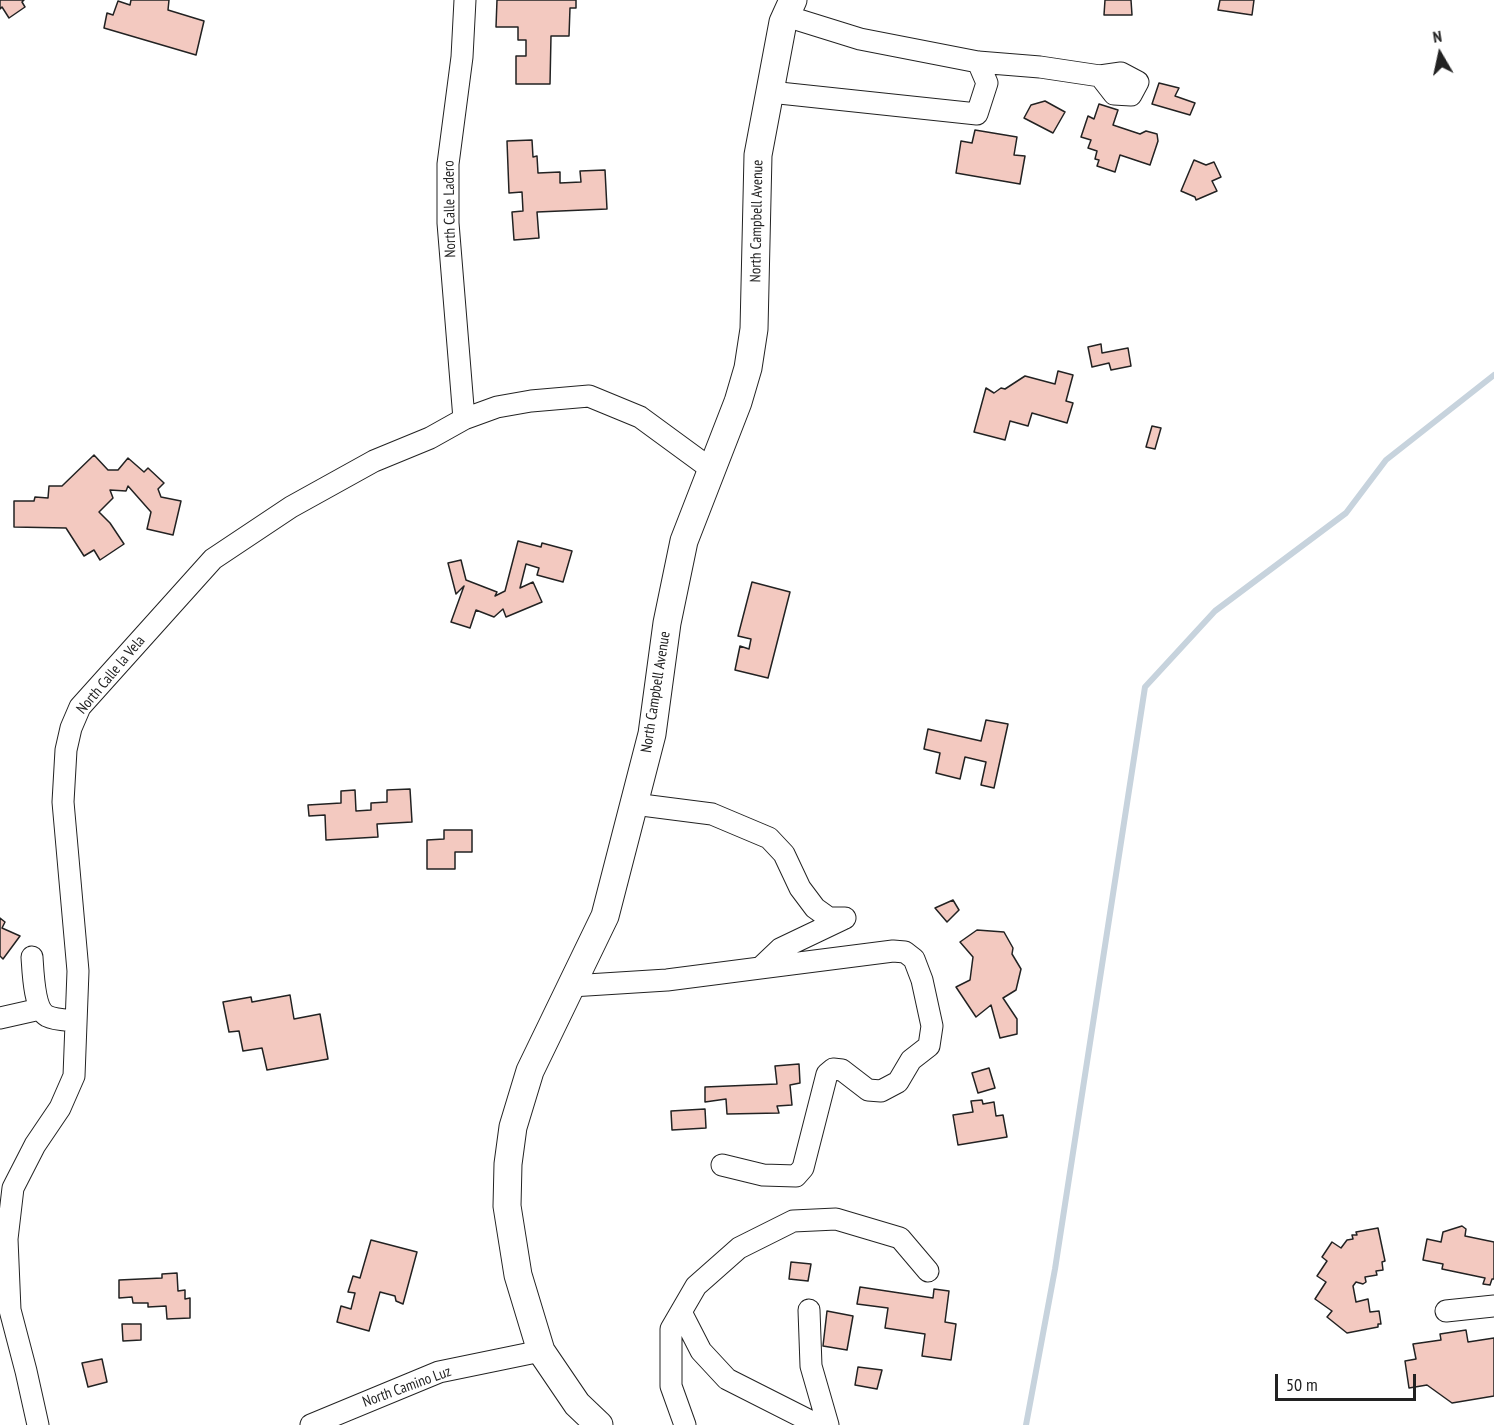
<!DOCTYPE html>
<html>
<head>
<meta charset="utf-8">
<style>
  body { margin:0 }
  #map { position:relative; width:1494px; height:1425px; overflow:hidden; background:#fff; font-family:"PT Sans Narrow",sans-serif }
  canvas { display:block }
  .north { position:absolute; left:1410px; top:24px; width:60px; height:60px; -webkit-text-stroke:4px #fff; paint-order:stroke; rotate:351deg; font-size:16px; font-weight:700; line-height:24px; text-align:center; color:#222 }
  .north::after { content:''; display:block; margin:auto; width:21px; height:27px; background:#222; clip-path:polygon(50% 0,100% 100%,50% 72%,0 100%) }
  .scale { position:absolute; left:1275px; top:1374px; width:141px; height:27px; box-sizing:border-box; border:3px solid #222; border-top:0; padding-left:8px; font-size:18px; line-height:21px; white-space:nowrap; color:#222; -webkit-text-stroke:4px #fff; paint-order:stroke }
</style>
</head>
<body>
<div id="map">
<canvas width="1494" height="1425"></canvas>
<div class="north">N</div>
<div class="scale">50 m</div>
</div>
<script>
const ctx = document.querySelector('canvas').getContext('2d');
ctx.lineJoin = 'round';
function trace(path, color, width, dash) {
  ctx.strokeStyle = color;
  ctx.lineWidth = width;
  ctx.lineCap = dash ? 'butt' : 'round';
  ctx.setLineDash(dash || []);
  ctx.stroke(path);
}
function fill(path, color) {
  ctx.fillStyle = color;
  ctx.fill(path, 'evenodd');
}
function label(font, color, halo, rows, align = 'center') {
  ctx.font = font + ' "PT Sans Narrow",sans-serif';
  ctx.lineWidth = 4.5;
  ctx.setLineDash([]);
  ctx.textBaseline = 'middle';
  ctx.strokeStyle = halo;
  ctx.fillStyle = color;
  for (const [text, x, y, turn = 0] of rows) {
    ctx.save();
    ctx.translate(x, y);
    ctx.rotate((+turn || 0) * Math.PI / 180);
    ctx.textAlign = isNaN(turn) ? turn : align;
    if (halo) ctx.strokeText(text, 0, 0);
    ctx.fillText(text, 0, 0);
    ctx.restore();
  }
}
const stream = new Path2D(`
  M 1026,1425 L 1055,1269 L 1145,687 L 1215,611 L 1346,513 L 1386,460 L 1494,375`);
const building = new Path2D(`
  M 0,0 L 24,0 L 22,2 L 25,7 L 9,18 L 2,7 L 0,9 Z
  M 131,0 L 169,0 L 168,10 L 204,21 L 196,55 L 104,28 L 107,13 L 113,15 L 118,1 L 130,5 Z
  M 497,0 L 576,0 L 576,8 L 570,8 L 569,36 L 551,36 L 550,84 L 516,84 L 516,56 L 526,56 L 526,40 L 518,40 L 518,27 L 496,27 Z
  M 1105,0 L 1131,0 L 1132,15 L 1104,15 Z
  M 1220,0 L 1254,0 L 1252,15 L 1218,10 Z
  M 1159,83 L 1179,88 L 1175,96 L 1195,103 L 1190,115 L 1152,104 Z
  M 1045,101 L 1065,112 L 1053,133 L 1024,118 L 1031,105 Z
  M 1099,104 L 1118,110 L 1113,125 L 1140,134 L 1146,131 L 1157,134 L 1158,141 L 1150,165 L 1120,155 L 1115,172 L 1097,166 L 1099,160 L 1095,159 L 1097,151 L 1088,148 L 1091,140 L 1081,137 L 1088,116 L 1094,119 Z
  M 975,130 L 1017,137 L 1014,155 L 1025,156 L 1020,184 L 956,173 L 961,141 L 972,143 Z
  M 532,140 L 533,157 L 537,156 L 538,173 L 560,172 L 560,183 L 581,182 L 580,171 L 605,170 L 607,209 L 537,212 L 539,238 L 514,240 L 512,212 L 523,211 L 522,192 L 509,193 L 507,141 Z
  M 1194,160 L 1206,165 L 1214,162 L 1221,177 L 1212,181 L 1217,191 L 1196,200 L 1195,197 L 1181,191 Z
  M 1101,344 L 1102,353 L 1128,348 L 1131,366 L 1111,370 L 1109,363 L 1092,367 L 1088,347 Z
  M 1058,371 L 1073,375 L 1066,401 L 1073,403 L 1067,423 L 1032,413 L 1028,426 L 1010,421 L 1005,440 L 974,432 L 986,388 L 994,393 L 1001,388 L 1005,389 L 1025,376 L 1055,384 Z
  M 1152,426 L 1161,428 L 1155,449 L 1146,447 Z
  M 94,455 L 108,470 L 118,470 L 128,458 L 144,472 L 148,468 L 164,483 L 158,489 L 161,497 L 181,501 L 173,535 L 147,529 L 151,512 L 128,486 L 126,491 L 110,490 L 113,498 L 99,512 L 110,523 L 124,544 L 100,560 L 94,550 L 84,556 L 66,528 L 14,527 L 14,501 L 34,501 L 35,497 L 48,498 L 49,486 L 62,486 Z
  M 518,541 L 541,547 L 542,543 L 572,551 L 563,582 L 537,575 L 539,568 L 526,564 L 520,588 L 533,582 L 542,602 L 506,617 L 503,609 L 494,617 L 476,610 L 470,628 L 451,622 L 464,586 L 456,594 L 448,563 L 461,560 L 466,580 L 497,592 L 495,596 L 505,591 Z
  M 752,582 L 790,592 L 768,678 L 735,670 L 740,646 L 749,649 L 751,639 L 738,636 Z
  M 986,720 L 1008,724 L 994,788 L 981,785 L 986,762 L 965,757 L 960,779 L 936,773 L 940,753 L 924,749 L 928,729 L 981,741 Z
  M 410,789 L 412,822 L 377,824 L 378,837 L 326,840 L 325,815 L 309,816 L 308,805 L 341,803 L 341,791 L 355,790 L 356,811 L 371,810 L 371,803 L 387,802 L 387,790 Z
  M 444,830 L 472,830 L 472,852 L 455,852 L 455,869 L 427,869 L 427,840 L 444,839 Z
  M 953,900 L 959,910 L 947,922 L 935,908 Z
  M 0,918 L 5,922 L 2,928 L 20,936 L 3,959 L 0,956 Z
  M 977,930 L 1004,932 L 1013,948 L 1012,954 L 1021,969 L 1016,990 L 1003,998 L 1017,1019 L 1017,1034 L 1000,1038 L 991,1005 L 976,1017 L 956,987 L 970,980 L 973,957 L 960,942 Z
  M 290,995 L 294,1019 L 320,1014 L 328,1059 L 267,1070 L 262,1048 L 243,1051 L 239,1031 L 229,1032 L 223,1002 L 251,997 L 252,1002 Z
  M 799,1064 L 800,1083 L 790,1085 L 792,1105 L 777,1106 L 779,1113 L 727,1114 L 726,1099 L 705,1102 L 705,1087 L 777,1084 L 775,1066 Z
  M 989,1068 L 995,1088 L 978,1093 L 972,1073 Z
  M 982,1100 L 983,1104 L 994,1102 L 996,1116 L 1003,1115 L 1007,1137 L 958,1145 L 953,1115 L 973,1112 L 971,1101 Z
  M 705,1109 L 706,1128 L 672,1130 L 671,1111 Z
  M 1462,1226 L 1466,1229 L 1465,1236 L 1494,1242 L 1494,1279 L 1492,1279 L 1490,1285 L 1483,1284 L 1485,1278 L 1442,1269 L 1443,1264 L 1423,1260 L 1427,1239 L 1441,1242 L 1443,1232 Z
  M 1378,1228 L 1385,1261 L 1382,1262 L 1383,1270 L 1376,1271 L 1377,1275 L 1365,1277 L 1366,1282 L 1363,1284 L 1356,1282 L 1353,1286 L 1356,1302 L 1368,1299 L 1370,1312 L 1379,1311 L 1381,1324 L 1378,1324 L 1378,1327 L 1347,1333 L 1327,1317 L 1332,1311 L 1315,1299 L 1326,1282 L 1317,1276 L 1327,1261 L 1322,1257 L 1332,1242 L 1341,1248 L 1347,1240 L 1353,1239 L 1352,1235 L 1357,1235 L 1356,1232 Z
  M 371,1240 L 417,1252 L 403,1304 L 396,1301 L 395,1296 L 380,1292 L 369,1331 L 337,1322 L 341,1306 L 351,1309 L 355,1293 L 348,1292 L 353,1276 L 360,1278 Z
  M 791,1262 L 811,1264 L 808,1281 L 789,1279 Z
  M 177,1273 L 178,1291 L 185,1290 L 185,1299 L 190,1298 L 190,1318 L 167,1319 L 166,1306 L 148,1307 L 148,1303 L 133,1303 L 132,1297 L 119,1298 L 119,1280 L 162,1278 L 162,1274 Z
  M 860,1287 L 933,1298 L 934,1289 L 949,1291 L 945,1322 L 956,1324 L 951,1360 L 922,1356 L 925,1334 L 885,1328 L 888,1308 L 857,1304 Z
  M 827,1311 L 853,1316 L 847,1350 L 823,1346 Z
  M 122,1324 L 141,1324 L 141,1340 L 123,1341 Z
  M 1466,1330 L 1468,1342 L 1494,1338 L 1494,1396 L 1452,1403 L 1427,1385 L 1409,1388 L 1405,1361 L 1416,1359 L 1413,1344 L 1441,1340 L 1440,1334 Z
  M 102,1359 L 107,1382 L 88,1387 L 82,1363 Z
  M 858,1367 L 882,1370 L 877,1389 L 855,1385 Z`);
const minor = new Path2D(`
  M 786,16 L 860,39 L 978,62 L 1040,67 L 1100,76 L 1121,73 L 1138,82 L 1131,95 L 1114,94 L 1100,76
  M 770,92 L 977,114 L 987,83 L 978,62
  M 464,419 L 448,223 L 448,164 L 462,57 L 465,0
  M 634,804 L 712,814 L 769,838 L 784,854 L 800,888 L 815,908 L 829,918 L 845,918
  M 32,957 C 33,971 34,1009 47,1016 C 55,1020 67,1020 76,1021
  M 571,986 L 667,980 L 760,968 L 780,949 L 845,918
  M 0,1018 L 40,1009
  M 722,1165 L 763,1175 L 796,1176 L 803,1168 L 827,1074 L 833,1069 L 842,1070 L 868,1090 L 881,1091 L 898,1082 L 911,1060 L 929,1046 L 932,1026 L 922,980 L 914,959 L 905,952 L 893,951 L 760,968
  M 809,1310 L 811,1366 L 828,1425
  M 1446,1311 L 1494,1306
  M 681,1312 L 701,1351 L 727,1379 L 818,1425
  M 38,1425 L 26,1371 L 10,1310 L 7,1239 L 13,1188 L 35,1145 L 60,1108 L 74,1076 L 78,971 L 63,802 L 66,750 L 71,728 L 80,707 L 213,559 L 291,507 L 374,461 L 430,438 L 464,419 L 497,407 L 531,401 L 589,396 L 640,417 L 711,469
  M 311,1425 L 439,1372 L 541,1351
  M 685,1425 L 671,1386 L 671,1329 L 696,1286 L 739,1248 L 793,1221 L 836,1219 L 900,1238 L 928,1271`);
const major = new Path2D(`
  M 599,1425 L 577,1404 L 541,1351 L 518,1275 L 507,1206 L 508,1164 L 513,1127 L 530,1071 L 605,916 L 652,734 L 667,623 L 684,541 L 738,402 L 748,368 L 754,329 L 758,155 L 783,22 L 793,0`);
const streetNames = [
  ["North Calle Ladero",450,209,-91],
  ["North Campbell Avenue",757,221,-89],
  ["North Calle la Vela",111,675,-50],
  ["North Campbell Avenue",656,692,-81],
  ["North Camino Luz",407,1387,-20]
];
trace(stream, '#c7d3dd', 6);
fill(building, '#f3c9c0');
trace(building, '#222', 1.5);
trace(minor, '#222', 23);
trace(major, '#222', 29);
trace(minor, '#fff', 21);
trace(major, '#fff', 27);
label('15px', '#222', '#fff', streetNames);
</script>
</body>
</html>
